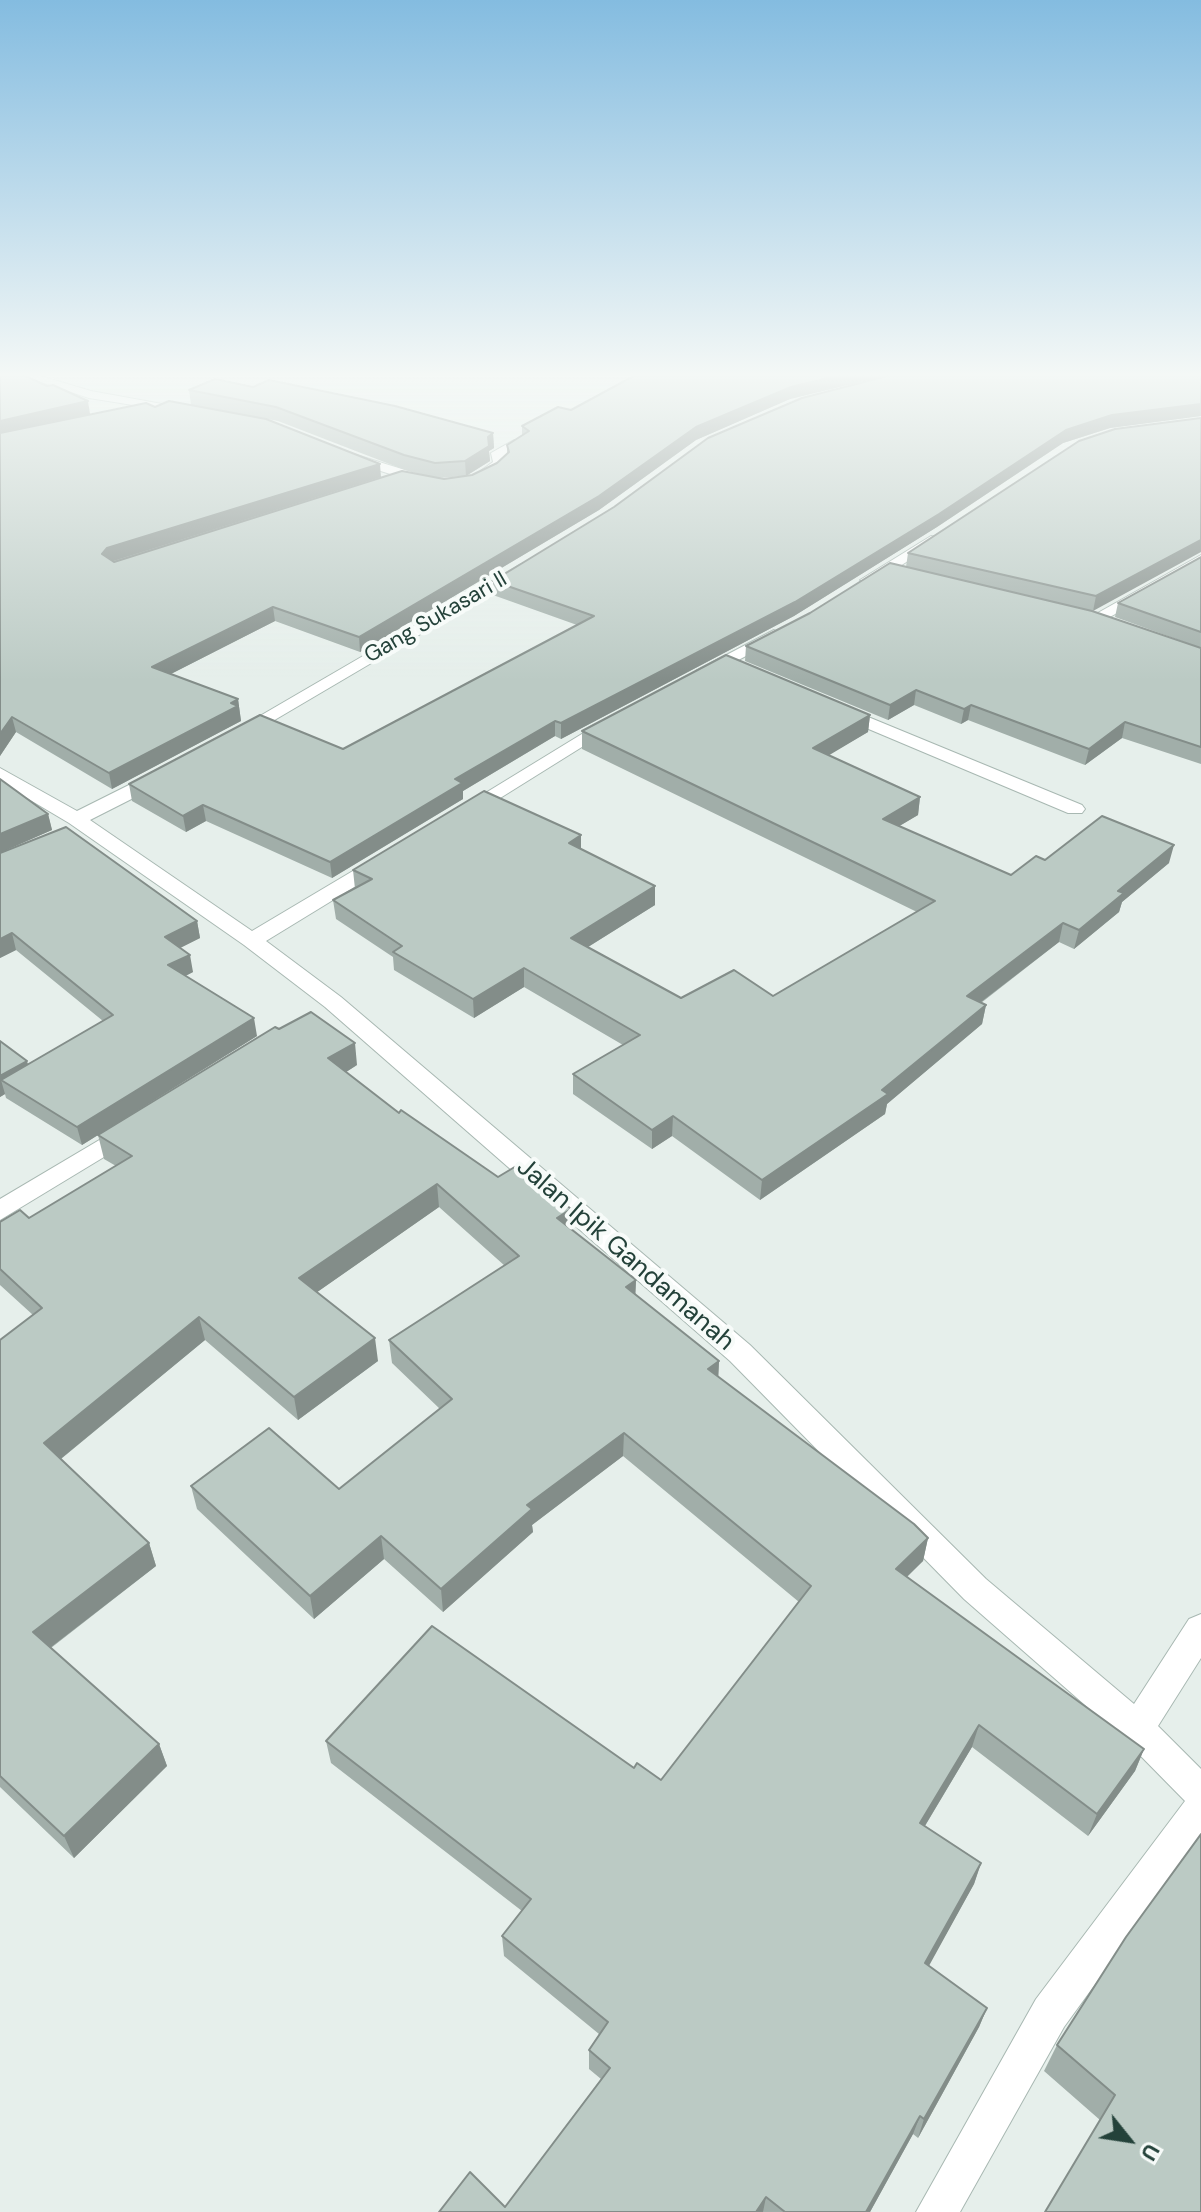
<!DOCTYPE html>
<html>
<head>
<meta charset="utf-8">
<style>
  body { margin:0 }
  #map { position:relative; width:1201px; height:2212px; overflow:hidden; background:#e6efeb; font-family:"DM Sans",sans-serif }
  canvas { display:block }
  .north { position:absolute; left:1089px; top:2100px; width:80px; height:80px; -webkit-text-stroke:6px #f7fbf9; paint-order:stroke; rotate:120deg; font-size:22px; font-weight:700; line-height:32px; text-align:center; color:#24423a }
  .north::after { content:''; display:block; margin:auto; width:28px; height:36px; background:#24423a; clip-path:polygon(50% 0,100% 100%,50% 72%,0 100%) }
</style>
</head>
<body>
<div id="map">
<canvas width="1201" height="2212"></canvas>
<div class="north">U</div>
</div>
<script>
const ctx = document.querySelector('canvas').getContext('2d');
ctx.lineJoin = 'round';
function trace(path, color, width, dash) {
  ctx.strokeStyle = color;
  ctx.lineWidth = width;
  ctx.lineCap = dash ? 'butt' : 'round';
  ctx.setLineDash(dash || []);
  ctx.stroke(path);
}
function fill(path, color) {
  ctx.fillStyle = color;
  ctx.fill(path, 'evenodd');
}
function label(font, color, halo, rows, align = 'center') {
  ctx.font = font + ' "DM Sans",sans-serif';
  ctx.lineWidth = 8;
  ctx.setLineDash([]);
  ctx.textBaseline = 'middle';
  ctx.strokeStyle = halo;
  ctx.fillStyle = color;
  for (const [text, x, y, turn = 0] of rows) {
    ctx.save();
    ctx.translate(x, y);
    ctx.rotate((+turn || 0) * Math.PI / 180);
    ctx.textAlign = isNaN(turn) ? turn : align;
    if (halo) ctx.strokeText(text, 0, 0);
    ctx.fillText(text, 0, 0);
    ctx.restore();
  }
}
const minor = new Path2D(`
  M 10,372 L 27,372 L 91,391 L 195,410 L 189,414 L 89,398 Z
  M 514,440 L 526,443 L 503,457 L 505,466 L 482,483 L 472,483 L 472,477 L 493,462 L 491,453 Z
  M 350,453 L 431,478 L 433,481 L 426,485 L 345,460 L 345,454 Z
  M 931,536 L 943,539 L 873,583 L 860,580 Z
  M 1201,555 L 1201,566 L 1101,622 L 1087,619 Z
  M 521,564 L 529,569 L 526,572 L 244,738 L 232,738 L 229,734 Z
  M 774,630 L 782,635 L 780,638 L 710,675 L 704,676 L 696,671 Z
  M 839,705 L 1082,805 L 1085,809 L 1082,813 L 1068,813 L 833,714 L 833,706 Z
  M 608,718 L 614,719 L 614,727 L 473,815 L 466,817 L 456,811 Z
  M 0,768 L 77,811 L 153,773 L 167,773 L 167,781 L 90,820 L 252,931 L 373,859 L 387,859 L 390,863 L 387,867 L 266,941 L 341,997 L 750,1345 L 986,1579 L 1134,1704 L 1189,1619 L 1201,1614 L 1201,1658 L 1158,1726 L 1201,1769 L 1201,1838 L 1064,2027 L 960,2212 L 916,2212 L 1036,1999 L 1185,1801 L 1125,1740 L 964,1599 L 730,1361 L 325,1007 L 244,945 L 69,823 L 0,782 Z
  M 128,1123 L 137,1125 L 140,1131 L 137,1137 L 0,1220 L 0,1199 Z`);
const wall = new Path2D(`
  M 0,372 L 90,414 L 29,427 L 155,407 L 381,477 L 114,562 L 425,475 L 405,470 L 278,421 L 191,405 L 189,390 L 253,387 L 493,433 L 494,448 L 489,451 L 490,461 L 466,476 L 439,478 L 444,479 L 472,475 L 497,463 L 507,454 L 507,445 L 522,435 L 522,426 L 571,410 L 901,372 L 790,399 L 696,440 L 599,510 L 360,652 L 275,621 L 171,674 L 238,699 L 241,721 L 112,789 L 16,732 L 0,756 Z
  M 1201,372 L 1201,416 L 1110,428 L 1063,443 L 937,527 L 794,616 L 561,739 L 555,736 L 463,791 L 463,799 L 332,878 L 206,821 L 186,832 L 132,801 L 129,784 L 343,749 L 577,625 L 493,595 L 493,581 Z
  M 1201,418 L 1093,611 L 906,567 L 908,553 Z
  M 1201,557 L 1201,764 L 1122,738 L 1085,765 L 968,720 L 961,724 L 914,705 L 888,720 L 745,661 L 746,646 L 1190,644 L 1115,617 L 1118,603 Z
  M 870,715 L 868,732 L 828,755 L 920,797 L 918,815 L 899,826 L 1011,875 L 1045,860 L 1169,863 L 1122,902 L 1119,912 L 1074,949 L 1059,942 L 981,1003 L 986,1005 L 982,1024 L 887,1104 L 885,1114 L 760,1200 L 672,1136 L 652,1149 L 573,1094 L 573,1074 L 623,1045 L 524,987 L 474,1018 L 394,970 L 393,957 L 336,919 L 333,900 L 355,889 L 353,870 L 581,835 L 581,849 L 655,886 L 655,905 L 588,947 L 681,998 L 773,996 L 917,912 L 582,749 L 582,731 Z
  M 0,779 L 48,814 L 52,830 L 3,851 L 197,921 L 200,938 L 180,948 L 193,972 L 185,976 L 257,1036 L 82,1145 L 6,1098 L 5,1094 L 0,1097 L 0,1041 L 28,1064 L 103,1021 L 16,950 L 0,958 Z
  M 357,1065 L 346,1072 L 399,1113 L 572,1230 L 636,1280 L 635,1295 L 719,1361 L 718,1377 L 928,1538 L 923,1561 L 907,1577 L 1144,1749 L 1135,1771 L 1088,1836 L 972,1747 L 925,1826 L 981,1863 L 974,1884 L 928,1966 L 987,2008 L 979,2027 L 918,2138 L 913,2134 L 870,2212 L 439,2212 L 505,2207 L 601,2079 L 589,2069 L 589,2050 L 599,2034 L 504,1956 L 502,1936 L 522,1911 L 331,1763 L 326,1741 L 634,1768 L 661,1780 L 799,1602 L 623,1456 L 532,1525 L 533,1532 L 443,1612 L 384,1559 L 314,1619 L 197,1509 L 191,1486 L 339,1489 L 440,1409 L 392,1363 L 389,1340 L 505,1266 L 439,1207 L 317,1292 L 378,1361 L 298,1420 L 205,1340 L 61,1459 L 149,1543 L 156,1566 L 51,1648 L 159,1744 L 167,1766 L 74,1858 L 0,1787 L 0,1340 L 33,1315 L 0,1285 L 0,1222 L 29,1218 L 116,1166 L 104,1159 L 98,1135 Z
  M 1201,1834 L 1201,2212 L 1100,2120 L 1044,2071 L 1057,2045 Z`);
const shadedWall = new Path2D(`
  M 853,372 L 901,372 L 790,399 L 696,440 L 599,510 L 360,652 L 359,637 L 696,427 L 791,387 Z
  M 88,401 L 90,414 L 0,434 L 0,421 Z
  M 1201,404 L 1201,416 L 1110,428 L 1063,443 L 937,527 L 794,616 L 561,739 L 561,723 L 1066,430 L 1112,415 Z
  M 493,433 L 494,448 L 489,451 L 490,461 L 466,476 L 465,461 L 488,437 Z
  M 380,464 L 381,477 L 110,562 L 102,554 L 107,548 Z
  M 1201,540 L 1201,552 L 1093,611 L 1096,596 Z
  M 273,607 L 275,621 L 155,682 L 152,667 Z
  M 916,690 L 914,705 L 888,720 L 890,705 Z
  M 238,699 L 241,721 L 112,789 L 109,773 Z
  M 971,705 L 968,720 L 961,724 L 964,709 Z
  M 870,715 L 868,732 L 811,766 L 813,748 Z
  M 12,717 L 16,732 L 0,756 L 0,734 Z
  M 555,721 L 555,736 L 463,791 L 463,799 L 332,878 L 330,862 L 455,779 Z
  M 1125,722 L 1122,738 L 1085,765 L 1089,749 Z
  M 920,797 L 918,815 L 881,837 L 883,819 Z
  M 203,805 L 206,821 L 186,832 L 183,816 Z
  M 48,814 L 52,830 L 0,853 L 0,834 Z
  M 581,835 L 581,854 L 569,843 Z
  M 1174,845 L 1169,863 L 1122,902 L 1119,912 L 1074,949 L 1079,930 L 1118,891 Z
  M 655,886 L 655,905 L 572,957 L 571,938 Z
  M 197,921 L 200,938 L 168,954 L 165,937 Z
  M 1063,923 L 1059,942 L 964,1015 L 967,996 Z
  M 12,933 L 16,950 L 0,958 L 0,939 Z
  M 190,955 L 193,972 L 172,983 L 168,965 Z
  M 524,968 L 524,987 L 474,1018 L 473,999 Z
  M 986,1005 L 982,1024 L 887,1104 L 885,1114 L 760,1200 L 762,1180 L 882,1090 Z
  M 254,1018 L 257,1036 L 82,1145 L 77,1127 Z
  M 355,1043 L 357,1065 L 332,1081 L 328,1058 Z
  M 27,1061 L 32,1078 L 1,1080 L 5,1094 L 0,1097 L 0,1076 Z
  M 673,1116 L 672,1136 L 652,1149 L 652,1130 Z
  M 437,1184 L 439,1207 L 303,1302 L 299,1278 Z
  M 571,1209 L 572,1233 L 557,1218 Z
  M 636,1280 L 635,1304 L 626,1287 Z
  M 199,1317 L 205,1340 L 52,1466 L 44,1443 Z
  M 375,1338 L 378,1361 L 298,1420 L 294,1397 Z
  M 719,1361 L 718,1384 L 708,1369 Z
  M 624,1433 L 623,1456 L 532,1525 L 533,1532 L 443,1612 L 441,1589 L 527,1505 Z
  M 381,1536 L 384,1559 L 314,1619 L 310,1596 Z
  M 928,1538 L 923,1561 L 891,1592 L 896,1569 Z
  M 149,1543 L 156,1566 L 42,1654 L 33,1632 Z
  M 979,1725 L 972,1747 L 914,1844 L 920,1823 Z
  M 159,1744 L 167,1766 L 74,1858 L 64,1836 Z
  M 1144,1749 L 1135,1771 L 1088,1836 L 1097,1814 Z
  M 981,1863 L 974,1884 L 919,1984 L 925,1963 Z
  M 987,2008 L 979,2027 L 918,2138 L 924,2119 Z
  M 920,2116 L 913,2134 L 870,2212 L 866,2212 Z
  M 766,2197 L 763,2212 L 756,2212 Z`);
const building = new Path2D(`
  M 0,372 L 17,372 L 47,386 L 53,385 L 88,401 L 0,421 Z
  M 641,372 L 853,372 L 791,387 L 696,427 L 599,496 L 359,637 L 273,607 L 152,667 L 238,699 L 231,703 L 238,706 L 109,773 L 12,717 L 0,734 L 0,433 L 146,403 L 155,407 L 169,401 L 266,419 L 380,464 L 107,548 L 102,554 L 114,562 L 402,471 L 444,479 L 472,475 L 497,463 L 509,452 L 507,445 L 529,431 L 522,426 L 558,407 L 571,410 Z
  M 903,372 L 1201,372 L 1201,404 L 1112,415 L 1066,430 L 939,514 L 795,602 L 561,723 L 555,721 L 455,779 L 462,783 L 330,862 L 203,805 L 183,816 L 129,784 L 260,715 L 343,749 L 594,616 L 493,581 L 614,507 L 708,438 L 802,398 Z
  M 215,379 L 253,387 L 269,380 L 395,406 L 493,433 L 488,437 L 489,446 L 465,461 L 435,463 L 404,455 L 276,407 L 189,390 Z
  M 1201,418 L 1201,540 L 1096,596 L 908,553 L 1079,441 L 1115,429 Z
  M 1201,557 L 1201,632 L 1118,603 Z
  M 890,563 L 1092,611 L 1201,648 L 1201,747 L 1125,722 L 1089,749 L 971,705 L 964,709 L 916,690 L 890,705 L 746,646 L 810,613 Z
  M 726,655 L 870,715 L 813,748 L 920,797 L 883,819 L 1011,875 L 1036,856 L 1045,860 L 1102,816 L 1174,845 L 1118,891 L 1124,893 L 1079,930 L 1063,923 L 967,996 L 986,1005 L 882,1090 L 888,1094 L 762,1180 L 673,1116 L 652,1130 L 573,1074 L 640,1035 L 524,968 L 473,999 L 393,952 L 402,946 L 333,900 L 372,879 L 353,870 L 484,791 L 581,835 L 569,843 L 655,886 L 571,938 L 681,998 L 734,970 L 773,996 L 935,901 L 582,731 Z
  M 0,779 L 48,814 L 0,834 Z
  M 66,827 L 197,921 L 165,937 L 190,955 L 168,965 L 254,1018 L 77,1127 L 1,1080 L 113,1015 L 12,933 L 0,939 L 0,853 Z
  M 311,1012 L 355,1043 L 328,1058 L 399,1113 L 401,1110 L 498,1177 L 518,1165 L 571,1209 L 557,1218 L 636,1280 L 626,1287 L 719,1361 L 708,1369 L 914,1524 L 928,1538 L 896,1569 L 1144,1749 L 1097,1814 L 979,1725 L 920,1823 L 981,1863 L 925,1963 L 987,2008 L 924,2119 L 920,2116 L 866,2212 L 785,2212 L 766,2197 L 756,2212 L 439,2212 L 470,2172 L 505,2207 L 610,2068 L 589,2050 L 608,2022 L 502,1936 L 531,1899 L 326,1741 L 432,1626 L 634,1768 L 637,1763 L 661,1780 L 811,1586 L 624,1433 L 527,1505 L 532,1509 L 441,1589 L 381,1536 L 310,1596 L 191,1486 L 269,1428 L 339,1489 L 452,1399 L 389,1340 L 519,1256 L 437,1184 L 299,1278 L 375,1338 L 294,1397 L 199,1317 L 44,1443 L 149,1543 L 33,1632 L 159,1744 L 64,1836 L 0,1776 L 0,1340 L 42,1308 L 0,1269 L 0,1222 L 20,1210 L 29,1218 L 132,1156 L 98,1135 L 275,1027 L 279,1029 Z
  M 0,1041 L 27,1061 L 0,1076 Z
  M 1201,1834 L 1201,2212 L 1045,2212 L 1115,2095 L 1057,2045 L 1126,1937 Z`);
const farStreetnames = [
  ["Gang Sukasari II",436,618,-30]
];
const streetNames = [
  ["Jalan Ipik Gandamanah",625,1255,41]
];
trace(minor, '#a8b8b2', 2);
fill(minor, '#fff');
fill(wall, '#a1aea9');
fill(shadedWall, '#838d89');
fill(building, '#bbcac4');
trace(building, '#838d89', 2);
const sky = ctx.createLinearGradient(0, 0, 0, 681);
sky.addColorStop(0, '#84bce0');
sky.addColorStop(0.55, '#f4f8f6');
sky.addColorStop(1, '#f4f8f600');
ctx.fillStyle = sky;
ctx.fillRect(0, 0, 1201, 681);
label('22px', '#24423a', '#f7fbf9', farStreetnames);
label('26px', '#24423a', '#f7fbf9', streetNames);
</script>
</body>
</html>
